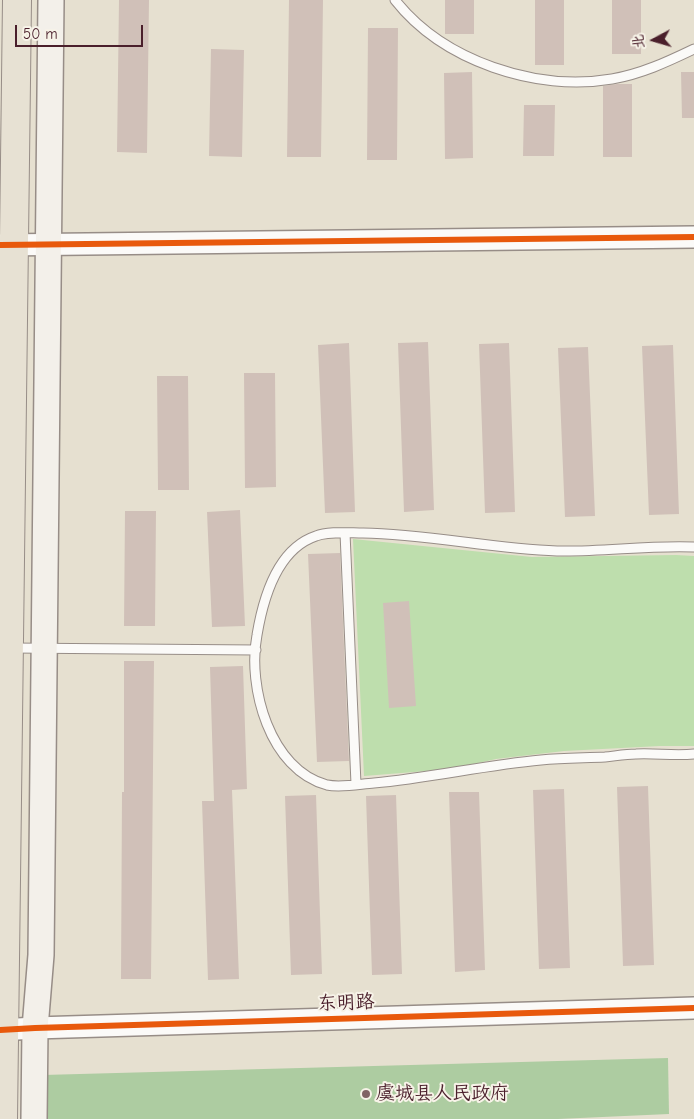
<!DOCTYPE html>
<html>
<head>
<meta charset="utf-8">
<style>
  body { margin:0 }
  #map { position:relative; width:694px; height:1119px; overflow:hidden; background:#e6e0d0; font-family:"Comic Neue","LXGW WenKai TC",sans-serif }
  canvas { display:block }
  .north { position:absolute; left:629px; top:15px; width:50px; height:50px; -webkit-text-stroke:4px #f7f3e8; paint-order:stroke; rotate:264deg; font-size:14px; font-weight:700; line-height:20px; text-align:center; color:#4a1f2b }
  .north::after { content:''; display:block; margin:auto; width:18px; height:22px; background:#4a1f2b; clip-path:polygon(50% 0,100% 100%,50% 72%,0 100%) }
  .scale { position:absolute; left:15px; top:25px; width:128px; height:22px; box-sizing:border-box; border:2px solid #4a1f2b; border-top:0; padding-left:6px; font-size:15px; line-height:18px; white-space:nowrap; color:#4a1f2b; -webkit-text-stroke:4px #f7f3e8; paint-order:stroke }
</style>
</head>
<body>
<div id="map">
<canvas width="694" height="1119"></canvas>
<div class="north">北</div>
<div class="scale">50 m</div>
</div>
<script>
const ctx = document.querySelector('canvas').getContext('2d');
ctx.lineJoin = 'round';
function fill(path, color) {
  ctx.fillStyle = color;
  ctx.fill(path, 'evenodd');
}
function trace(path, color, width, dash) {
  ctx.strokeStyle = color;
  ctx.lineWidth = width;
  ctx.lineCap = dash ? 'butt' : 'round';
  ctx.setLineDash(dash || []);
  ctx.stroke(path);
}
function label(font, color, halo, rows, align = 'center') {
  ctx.font = font + ' "Comic Neue","LXGW WenKai TC",sans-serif';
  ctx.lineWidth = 4;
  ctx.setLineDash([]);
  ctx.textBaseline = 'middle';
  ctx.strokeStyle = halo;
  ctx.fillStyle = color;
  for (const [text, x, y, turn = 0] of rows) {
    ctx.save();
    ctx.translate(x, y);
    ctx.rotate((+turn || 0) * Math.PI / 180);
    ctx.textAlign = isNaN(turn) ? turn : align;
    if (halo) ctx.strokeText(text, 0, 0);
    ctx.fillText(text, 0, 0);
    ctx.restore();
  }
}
const green = new Path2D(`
  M 353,539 L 532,557 L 676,555 L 694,556 L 694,746 L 660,746 L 564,751 L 496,759 L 452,769 L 364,776 Z`);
const forest = new Path2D(`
  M 668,1058 L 669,1114 L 558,1119 L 42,1119 L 43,1075 Z`);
const building = new Path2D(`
  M 119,0 L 149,0 L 147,153 L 117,152 Z
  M 289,0 L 323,0 L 321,157 L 287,157 Z
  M 445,0 L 474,0 L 474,34 L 445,34 Z
  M 535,0 L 564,0 L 564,65 L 535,65 Z
  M 612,0 L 641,0 L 641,54 L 612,54 Z
  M 368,28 L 398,28 L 397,160 L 367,160 Z
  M 211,49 L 244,50 L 242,157 L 209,156 Z
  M 472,72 L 473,158 L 445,159 L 444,73 Z
  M 681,72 L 694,72 L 694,118 L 682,118 Z
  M 617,84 L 632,84 L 632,157 L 603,157 L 603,86 Z
  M 524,105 L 555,105 L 554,156 L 523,156 Z
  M 428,342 L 434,510 L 404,512 L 398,343 Z
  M 349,343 L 355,512 L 325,513 L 318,345 Z
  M 509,343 L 515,512 L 485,513 L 479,344 Z
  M 673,345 L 679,514 L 649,515 L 642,346 Z
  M 588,347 L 595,516 L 565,517 L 558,348 Z
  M 244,373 L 275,373 L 276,487 L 245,488 Z
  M 157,376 L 188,376 L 189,490 L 158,490 Z
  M 240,510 L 245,626 L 212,627 L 207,512 Z
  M 125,511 L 156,511 L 155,626 L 124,626 Z
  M 340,553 L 349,761 L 317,762 L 308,554 Z
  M 409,601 L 416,706 L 389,708 L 383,603 Z
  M 124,661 L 154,661 L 151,979 L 121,979 L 122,792 L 124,792 Z
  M 243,666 L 247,789 L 232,790 L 239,979 L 208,980 L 202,801 L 214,801 L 210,667 Z
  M 648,786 L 654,965 L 623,966 L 617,787 Z
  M 564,789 L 570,968 L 539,969 L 533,790 Z
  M 449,792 L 479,792 L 485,970 L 455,972 Z
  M 316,795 L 322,974 L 291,975 L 285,796 Z
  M 396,795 L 402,974 L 372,975 L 366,796 Z`);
const service = new Path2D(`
  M 395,0 C 443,61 536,92 612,79 C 641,74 667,62 694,49
  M 345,533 L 356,784
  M 694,547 C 648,545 603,552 557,551 C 492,549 428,534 363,533 C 349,533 328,531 316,536 C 277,549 263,599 257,635 C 247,687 270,770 327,785 C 341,788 360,784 374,783 C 430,778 485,765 541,760 C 562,758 584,758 605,757 C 615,756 626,754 636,754 C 655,753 675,756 694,754
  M 11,648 L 256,650`);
const tertiary = new Path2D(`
  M 0,245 L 694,237
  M 0,1030 L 35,1028 L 694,1008`);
const secondary = new Path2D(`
  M 34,1119 L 35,1028 L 41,955 L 51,0`);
const primary = new Path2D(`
  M 3,1119 L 17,0`);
const cycleway = new Path2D(`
  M 0,245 L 694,237
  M 0,1030 L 35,1028 L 694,1008`);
const markers = [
  [366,1094,5,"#816365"]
];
const streetNames = [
  ["东明路",346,1003,-2]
];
const poiNames = [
  ["虞城县人民政府",376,1094]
];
fill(green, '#bedead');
fill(forest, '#adcca1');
fill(building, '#d0c0b8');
trace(service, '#978d87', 11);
trace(tertiary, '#978d87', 24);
trace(secondary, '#978d87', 28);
trace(primary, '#978d87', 30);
trace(service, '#fbfaf8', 9);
trace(tertiary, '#fbfaf8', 21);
trace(secondary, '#f3f0ea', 25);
trace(primary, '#e7e1d3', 28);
trace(cycleway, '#e8590c', 6);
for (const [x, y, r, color] of markers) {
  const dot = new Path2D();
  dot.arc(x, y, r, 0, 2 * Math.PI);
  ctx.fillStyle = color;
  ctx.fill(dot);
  trace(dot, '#f7f3e8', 2);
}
label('19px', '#4a1f2b', '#f7f3e8', streetNames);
label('19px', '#4a1f2b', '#f7f3e8', poiNames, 'left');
</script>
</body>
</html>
